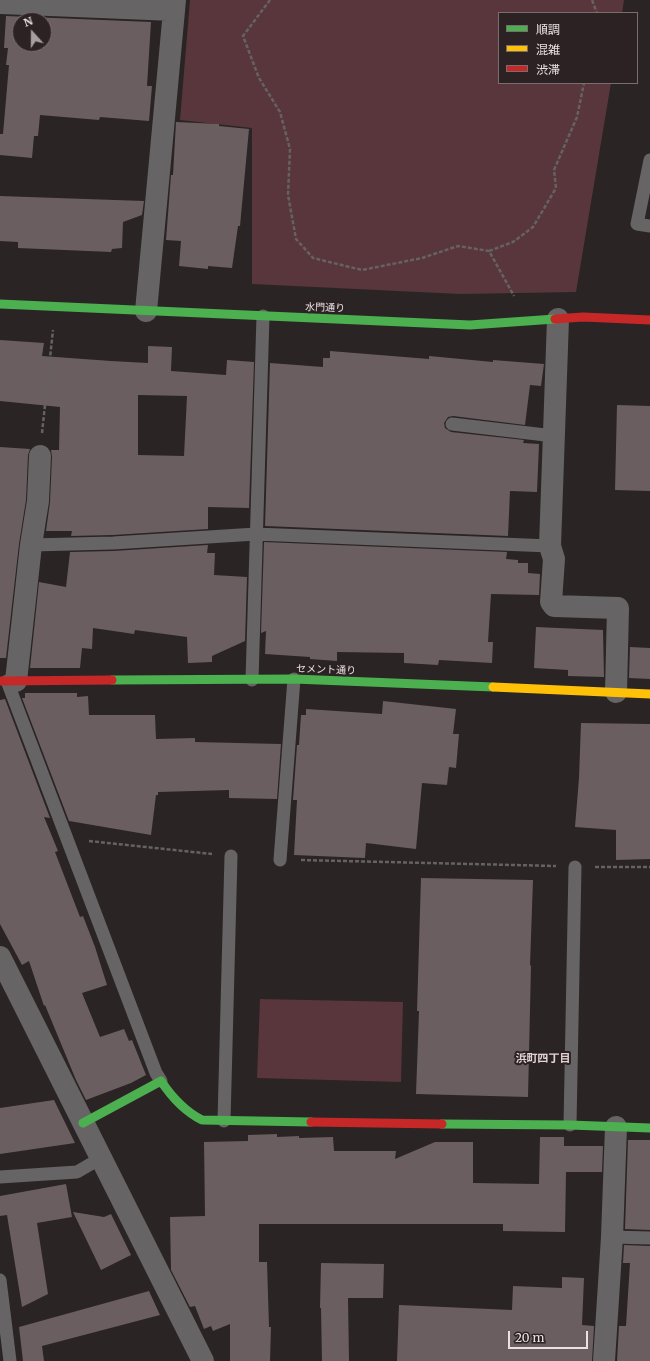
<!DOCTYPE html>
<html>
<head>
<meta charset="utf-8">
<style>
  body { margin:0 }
  #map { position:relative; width:650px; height:1361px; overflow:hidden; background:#2a2425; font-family:Merriweather,"Noto Sans JP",serif }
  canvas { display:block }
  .legend { position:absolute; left:498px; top:12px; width:140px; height:72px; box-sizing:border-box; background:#2c2223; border:1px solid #786e6f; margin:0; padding:5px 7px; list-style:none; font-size:12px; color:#e9e1e2 }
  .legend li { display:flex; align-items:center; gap:8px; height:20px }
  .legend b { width:20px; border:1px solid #786e6f }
  .north { position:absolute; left:12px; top:12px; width:40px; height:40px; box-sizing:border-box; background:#2c2223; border:1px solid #786e6f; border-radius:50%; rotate:339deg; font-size:11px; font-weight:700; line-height:16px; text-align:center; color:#e9e1e2 }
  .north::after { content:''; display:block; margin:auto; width:14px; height:18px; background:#a69fa0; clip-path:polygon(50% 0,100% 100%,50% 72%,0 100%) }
  .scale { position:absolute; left:508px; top:1331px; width:80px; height:18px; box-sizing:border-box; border:2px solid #e9e1e2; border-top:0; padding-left:5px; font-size:12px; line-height:14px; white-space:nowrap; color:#e9e1e2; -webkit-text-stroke:3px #2c2223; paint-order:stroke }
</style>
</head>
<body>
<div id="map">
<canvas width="650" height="1361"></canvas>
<ul class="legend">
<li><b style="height:5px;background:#4caf50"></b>順調</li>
<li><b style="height:5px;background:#ffc107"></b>混雑</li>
<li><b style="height:5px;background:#c62828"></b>渋滞</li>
</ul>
<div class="north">N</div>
<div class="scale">20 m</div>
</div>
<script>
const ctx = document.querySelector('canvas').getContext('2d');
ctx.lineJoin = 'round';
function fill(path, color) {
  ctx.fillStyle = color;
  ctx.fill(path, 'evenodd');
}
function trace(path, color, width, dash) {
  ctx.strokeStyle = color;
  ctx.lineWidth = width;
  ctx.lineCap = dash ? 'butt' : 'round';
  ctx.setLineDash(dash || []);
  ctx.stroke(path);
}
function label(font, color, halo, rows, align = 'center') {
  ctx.font = font + ' Merriweather,"Noto Sans JP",serif';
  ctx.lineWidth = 4;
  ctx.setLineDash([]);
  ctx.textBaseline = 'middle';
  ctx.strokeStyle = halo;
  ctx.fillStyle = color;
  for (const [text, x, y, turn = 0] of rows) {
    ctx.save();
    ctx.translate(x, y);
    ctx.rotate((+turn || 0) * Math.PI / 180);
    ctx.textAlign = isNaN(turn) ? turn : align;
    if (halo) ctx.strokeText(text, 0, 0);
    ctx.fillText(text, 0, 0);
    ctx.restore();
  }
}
const green = new Path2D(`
  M 190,0 L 624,0 L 622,13 L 499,13 L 499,83 L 611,83 L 576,292 L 460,294 L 252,284 L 252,128 L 180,120 Z
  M 260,999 L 403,1002 L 401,1082 L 257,1078 Z`);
const building = new Path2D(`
  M 6,16 L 151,22 L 147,86 L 152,86 L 149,121 L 100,117 L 99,120 L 40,115 L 38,136 L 34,136 L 32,158 L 0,155 L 0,134 L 3,134 L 9,65 L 6,65 L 8,48 L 4,48 ZM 20,20 L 44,20 L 44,44 L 20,44 Z
  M 176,122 L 219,124 L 219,126 L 249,129 L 240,226 L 238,226 L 232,268 L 208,266 L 208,269 L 179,266 L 181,241 L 166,240 L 171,175 L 173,175 Z
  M 0,196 L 28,197 L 144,201 L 142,215 L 123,222 L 122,248 L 112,249 L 111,252 L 18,248 L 18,242 L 0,241 Z
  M 0,340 L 44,343 L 42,356 L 111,361 L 148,363 L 148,346 L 172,347 L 171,371 L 226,375 L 227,360 L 254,362 L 249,508 L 208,507 L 208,529 L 113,535 L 71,536 L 72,531 L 46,531 L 50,502 L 52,457 L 51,450 L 59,450 L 60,407 L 0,401 ZM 138,395 L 187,396 L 184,456 L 138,455 Z
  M 330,351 L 429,359 L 429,356 L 493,362 L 493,360 L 544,364 L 541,386 L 530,385 L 525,425 L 453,416 L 448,417 L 444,423 L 445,428 L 451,432 L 524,440 L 523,443 L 539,444 L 537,492 L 510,491 L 508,536 L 265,526 L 270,363 L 323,367 L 323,358 L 330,358 Z
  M 617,405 L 650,406 L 650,491 L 615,490 Z
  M 0,447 L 30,449 L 28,455 L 26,500 L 19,544 L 6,658 L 0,658 Z
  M 264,542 L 507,552 L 506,559 L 518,560 L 518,563 L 528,563 L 528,573 L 540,574 L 539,595 L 491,594 L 488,642 L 493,642 L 492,663 L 439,660 L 438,665 L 404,663 L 404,653 L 337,652 L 337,661 L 310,659 L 310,657 L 265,654 L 266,631 L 261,633 Z
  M 208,545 L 207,553 L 215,553 L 214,575 L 247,577 L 245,641 L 212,656 L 212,662 L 188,663 L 187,637 L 135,630 L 134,634 L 93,628 L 92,649 L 82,648 L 80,668 L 30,668 L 39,582 L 66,587 L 70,552 L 113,551 Z
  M 536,627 L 603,630 L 604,677 L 568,676 L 568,670 L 534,668 Z
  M 630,647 L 650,648 L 650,679 L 629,678 Z
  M 25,693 L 77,693 L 77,697 L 88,696 L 89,715 L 155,715 L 156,739 L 195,738 L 195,742 L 281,744 L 277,799 L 229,798 L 229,790 L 158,792 L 158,795 L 156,795 L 151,835 L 69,821 L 22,698 L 25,698 Z
  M 5,699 L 50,818 L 44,817 L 58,851 L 55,852 L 80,917 L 83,916 L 95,947 L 107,985 L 82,993 L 100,1037 L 124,1029 L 129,1041 L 132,1040 L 146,1075 L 131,1083 L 86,1100 L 76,1080 L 45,1005 L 44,1006 L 29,961 L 22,965 L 0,924 L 0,700 Z
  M 383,701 L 456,709 L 453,734 L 459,734 L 456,768 L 449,767 L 447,785 L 422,783 L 416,849 L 366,843 L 365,858 L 294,855 L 297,800 L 293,800 L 297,745 L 299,745 L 301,715 L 306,715 L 306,709 L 382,714 Z
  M 581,723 L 650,724 L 650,859 L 616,860 L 616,830 L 575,827 L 579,778 Z
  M 421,878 L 533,880 L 530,965 L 531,966 L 528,1097 L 416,1094 L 419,1011 L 417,1011 Z
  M 54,1100 L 75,1143 L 0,1154 L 0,1108 Z
  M 277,1134 L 277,1137 L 299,1136 L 299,1138 L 333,1137 L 334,1151 L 396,1151 L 395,1159 L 435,1142 L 473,1142 L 473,1183 L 539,1184 L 540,1137 L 564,1137 L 564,1146 L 603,1146 L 602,1172 L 566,1172 L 565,1232 L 503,1231 L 503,1224 L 259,1224 L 259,1262 L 267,1262 L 269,1327 L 271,1327 L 270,1361 L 230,1361 L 230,1324 L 213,1331 L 211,1326 L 204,1329 L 195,1306 L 190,1307 L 171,1270 L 170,1217 L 205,1216 L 204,1142 L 248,1141 L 248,1135 Z
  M 628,1140 L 650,1140 L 650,1230 L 625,1229 Z
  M 66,1184 L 72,1217 L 37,1223 L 48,1294 L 22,1307 L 7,1215 L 0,1216 L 0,1196 Z
  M 73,1212 L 104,1217 L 111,1214 L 131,1255 L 101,1270 Z
  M 624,1245 L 650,1246 L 650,1361 L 617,1361 L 619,1326 L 626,1326 L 630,1263 L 623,1263 Z
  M 321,1263 L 384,1264 L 383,1298 L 348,1298 L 349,1361 L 322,1361 L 321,1308 L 320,1308 Z
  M 562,1277 L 584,1278 L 582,1325 L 594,1326 L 592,1361 L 397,1361 L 399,1305 L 512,1310 L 513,1286 L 562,1288 Z
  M 149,1291 L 160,1315 L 42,1346 L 44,1361 L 23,1361 L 19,1327 Z`);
const path = new Path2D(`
  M 270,0 L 243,36 L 259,78 L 280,112 L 290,149 L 288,195 L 296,239 L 313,258 L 362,270 L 422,258 L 458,246 L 489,251 L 514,296
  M 592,0 L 597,13
  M 489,251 L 513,242 L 533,227 L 556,188 L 554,170 L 577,117 L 584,83
  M 42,433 L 53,330
  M 0,453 L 15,454
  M 89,841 L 212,854
  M 301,860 L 556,866
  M 595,867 L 650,867`);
const lane = new Path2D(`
  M 650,160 L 637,224 L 650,226
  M 452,424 L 554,436
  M 31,545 L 113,543 L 256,534 L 550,546
  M 252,680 L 263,316
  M 7,681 L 156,1073 L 161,1081
  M 280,860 L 294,679
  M 224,1121 L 231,856
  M 570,1125 L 575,867
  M 0,1177 L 77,1172 L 101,1158
  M 612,1237 L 650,1238
  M 0,1280 L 10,1361`);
const street = new Path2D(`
  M 0,3 L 174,10
  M 146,311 L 175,0
  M 558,319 L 550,546 L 554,559 L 551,602 L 554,606 L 618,608 L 616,692
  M 16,681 L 31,545 L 38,501 L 40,456
  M 0,957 L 203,1361
  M 604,1361 L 612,1237 L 616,1127`);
const fast = new Path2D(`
  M 0,304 L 470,325 L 555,319
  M 112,680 L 294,679 L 493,687
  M 83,1123 L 161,1081 C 171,1096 186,1112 202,1120 L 311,1122
  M 442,1124 L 570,1125 L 650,1128`);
const slow = new Path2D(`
  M 493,687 L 650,694`);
const jam = new Path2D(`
  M 555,319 L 583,317 L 650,320
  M 0,681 L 112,680
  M 311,1122 L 442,1124`);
const streetNames = [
  ["水門通り",325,308,2],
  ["セメント通り",326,670,2]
];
const neighbourhoodNames = [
  ["浜町四丁目",543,1059]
];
fill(green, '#58363b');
fill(building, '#6a5e60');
trace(path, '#666262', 2.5, [4, 2]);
trace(lane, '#666464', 13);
trace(street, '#666464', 22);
trace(fast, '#4caf50', 9);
trace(slow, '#ffc107', 9);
trace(jam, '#c62828', 9);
label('10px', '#e9e1e2', '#2c2223', streetNames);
label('bold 11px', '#e1d3d4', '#2c2223', neighbourhoodNames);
</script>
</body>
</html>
